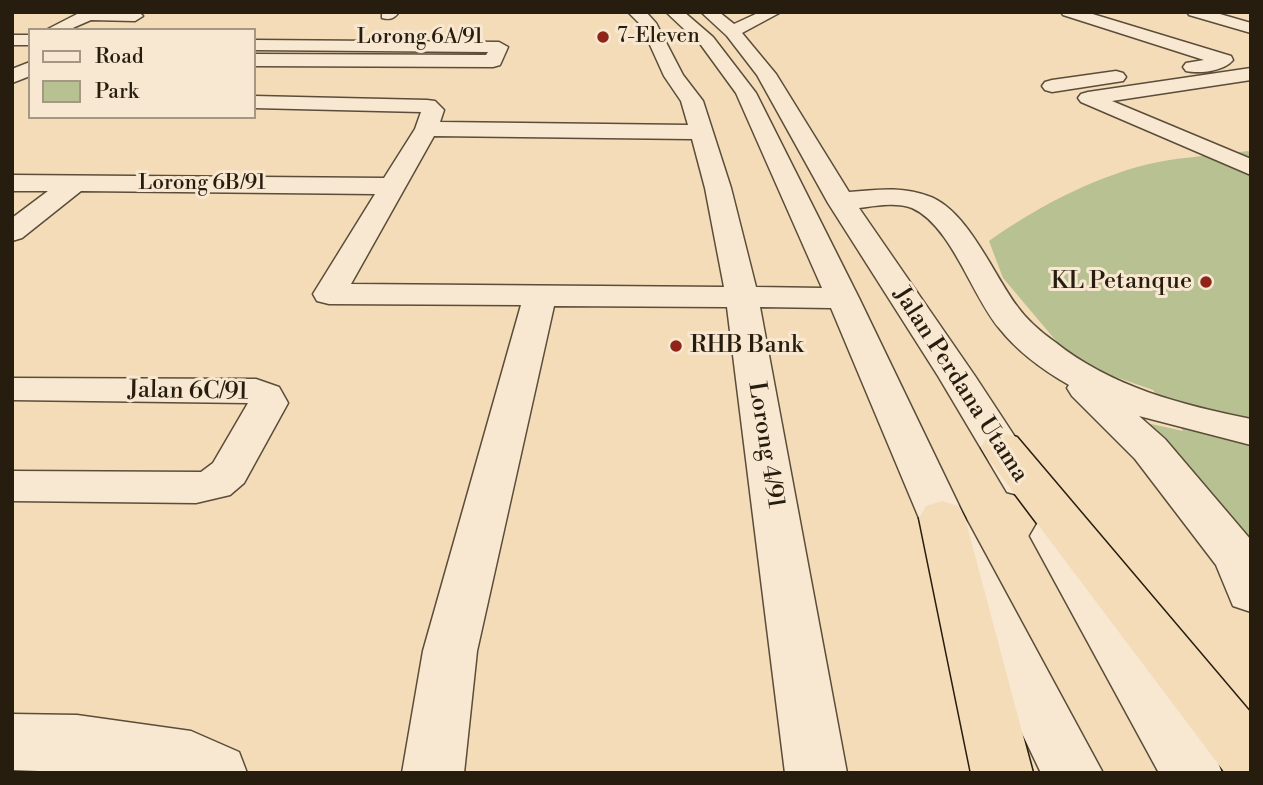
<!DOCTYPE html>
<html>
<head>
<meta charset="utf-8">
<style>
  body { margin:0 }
  #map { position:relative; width:1263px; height:785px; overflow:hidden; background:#f4dcb8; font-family:"Libre Bodoni",serif }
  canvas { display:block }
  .frame { position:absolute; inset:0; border:14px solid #271d0f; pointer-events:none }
  .legend { position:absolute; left:28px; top:28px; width:228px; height:91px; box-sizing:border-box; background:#f8e8d1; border:2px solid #a49783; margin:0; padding:9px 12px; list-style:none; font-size:21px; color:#271d0f }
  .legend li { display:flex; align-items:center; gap:14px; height:35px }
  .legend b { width:35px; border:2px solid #a49783 }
</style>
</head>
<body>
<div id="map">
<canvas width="1263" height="785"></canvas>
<div class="frame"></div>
<ul class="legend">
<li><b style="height:9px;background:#f8e8d1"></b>Road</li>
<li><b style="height:19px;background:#b8c192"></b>Park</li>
</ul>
</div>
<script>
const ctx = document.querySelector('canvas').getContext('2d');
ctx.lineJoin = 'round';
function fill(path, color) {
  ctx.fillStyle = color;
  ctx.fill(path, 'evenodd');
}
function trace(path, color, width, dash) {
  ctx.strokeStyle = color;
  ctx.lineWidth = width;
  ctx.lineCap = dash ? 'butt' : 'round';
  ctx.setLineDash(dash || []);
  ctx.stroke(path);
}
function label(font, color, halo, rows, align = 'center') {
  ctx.font = font + ' "Libre Bodoni",serif';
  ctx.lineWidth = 6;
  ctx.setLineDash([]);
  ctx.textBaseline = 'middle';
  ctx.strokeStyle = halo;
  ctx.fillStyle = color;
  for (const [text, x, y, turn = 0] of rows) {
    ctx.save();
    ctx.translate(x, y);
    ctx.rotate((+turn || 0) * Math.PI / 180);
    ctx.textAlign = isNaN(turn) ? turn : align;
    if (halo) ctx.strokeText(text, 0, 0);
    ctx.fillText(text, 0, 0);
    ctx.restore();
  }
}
const green = new Path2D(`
  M 1248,151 L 1251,153 L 1251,546 L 1133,420 L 1183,431 L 1153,390 L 1107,374 L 1068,355 L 1003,278 L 989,241 C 1034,209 1083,183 1137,167 C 1171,157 1212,156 1248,151 Z`);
const minor = new Path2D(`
  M 81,12 L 139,12 L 143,16 L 135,21 L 91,20 L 68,30 L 46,30 Z
  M 382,12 L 399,12 C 394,19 390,20 382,18 Z
  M 628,12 L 646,12 L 656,23 L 683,75 L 703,101 L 731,188 L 756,287 L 822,288 L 736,93 L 701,45 L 666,12 L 684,12 L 713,37 L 756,93 L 859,298 L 965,518 L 1103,773 L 1041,773 L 919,518 L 831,308 L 760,307 L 847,773 L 785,773 L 727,307 L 554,306 L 477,651 L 464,773 L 402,773 L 423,651 L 521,305 L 329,304 L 317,301 L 313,294 L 375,194 L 81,191 L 22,238 L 12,241 L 12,218 L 48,191 L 12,191 L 12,175 L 384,178 L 415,129 L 421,112 L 254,108 L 254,96 L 427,100 L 435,101 L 444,110 L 440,122 L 688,125 L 681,101 L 664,76 L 641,25 ZM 434,136 L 692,139 L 705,188 L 724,287 L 351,284 Z
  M 701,12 L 719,12 L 734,24 L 760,12 L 781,12 L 742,33 L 776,74 L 849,192 C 875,190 902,186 928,196 C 967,209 993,274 1017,306 C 1027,320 1041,332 1055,342 C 1111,387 1182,405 1251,419 L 1251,445 L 1139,416 L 1165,439 L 1251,540 L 1251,612 L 1233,606 L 1216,565 L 1135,459 L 1072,396 L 1067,388 L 1069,385 C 1043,370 1018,352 999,328 C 972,296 951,225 912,208 C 896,202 875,206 859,208 L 975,376 L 1044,481 L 1037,492 L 1022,496 L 1007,492 L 938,376 L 828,203 L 757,75 L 727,36 Z
  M 1061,12 L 1086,12 L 1231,56 L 1233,60 C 1224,71 1200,74 1186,71 L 1183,67 L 1186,63 L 1204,60 L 1063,15 Z
  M 1187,12 L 1213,12 L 1251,23 L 1251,33 L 1189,15 Z
  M 12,35 L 30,35 L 30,45 L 12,45 Z
  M 254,40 L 499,42 L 508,47 L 500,65 L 493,67 L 254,66 L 254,54 L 486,55 L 488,52 L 254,50 Z
  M 30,62 L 30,76 L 12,83 L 12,69 Z
  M 1251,68 L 1251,80 L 1112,101 L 1251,159 L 1251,175 L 1081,102 L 1078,98 L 1081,94 L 1088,92 Z
  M 1116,71 L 1123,73 L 1126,77 L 1123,81 L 1052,92 L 1045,90 L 1042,86 L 1045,82 L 1052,80 Z
  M 12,378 L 256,379 L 279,387 L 288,403 L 244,483 L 230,495 L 196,503 L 12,501 L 12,471 L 201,472 L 213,463 L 248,403 L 12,400 Z
  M 1054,519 L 1071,524 L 1214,752 L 1222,773 L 1159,773 L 1030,536 L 1037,524 Z
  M 12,714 L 77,715 L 191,731 L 239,752 L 247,773 L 92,773 L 12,770 Z`);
const highway = new Path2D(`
  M 1002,433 L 1017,437 L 1251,713 L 1251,773 L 1225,773 L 987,457 L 981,447 L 987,437 Z
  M 942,501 L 958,506 L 965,518 L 1033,773 L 971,773 L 919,518 L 926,506 Z`);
const markers = [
  [603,37,7,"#8f2418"],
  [1206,282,7,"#8f2418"],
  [676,346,7,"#8f2418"]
];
const farPoinames = [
  ["7-Eleven",617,37]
];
const farStreetnames = [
  ["Lorong 6A/91",420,38],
  ["Lorong 6B/91",202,184]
];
const poiNames = [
  ["KL Petanque",1192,282],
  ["RHB Bank",690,346,"left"]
];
const streetNames = [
  ["Jalan Perdana Utama",960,385,57],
  ["Jalan 6C/91",188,392,1],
  ["Lorong 4/91",765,445,81]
];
fill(green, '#b8c192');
trace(minor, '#5a4d39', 3);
trace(highway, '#271d0f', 3);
fill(minor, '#f8e8d1');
fill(highway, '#f4dcb8');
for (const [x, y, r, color] of markers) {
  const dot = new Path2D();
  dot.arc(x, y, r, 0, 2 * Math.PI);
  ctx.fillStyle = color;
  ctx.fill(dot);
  trace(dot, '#f8e8d1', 2.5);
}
label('21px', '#271d0f', '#f8e8d1', farPoinames, 'left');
label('21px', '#271d0f', '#f8e8d1', farStreetnames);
label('24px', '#271d0f', '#f8e8d1', poiNames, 'right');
label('24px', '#271d0f', '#f8e8d1', streetNames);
</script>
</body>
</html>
